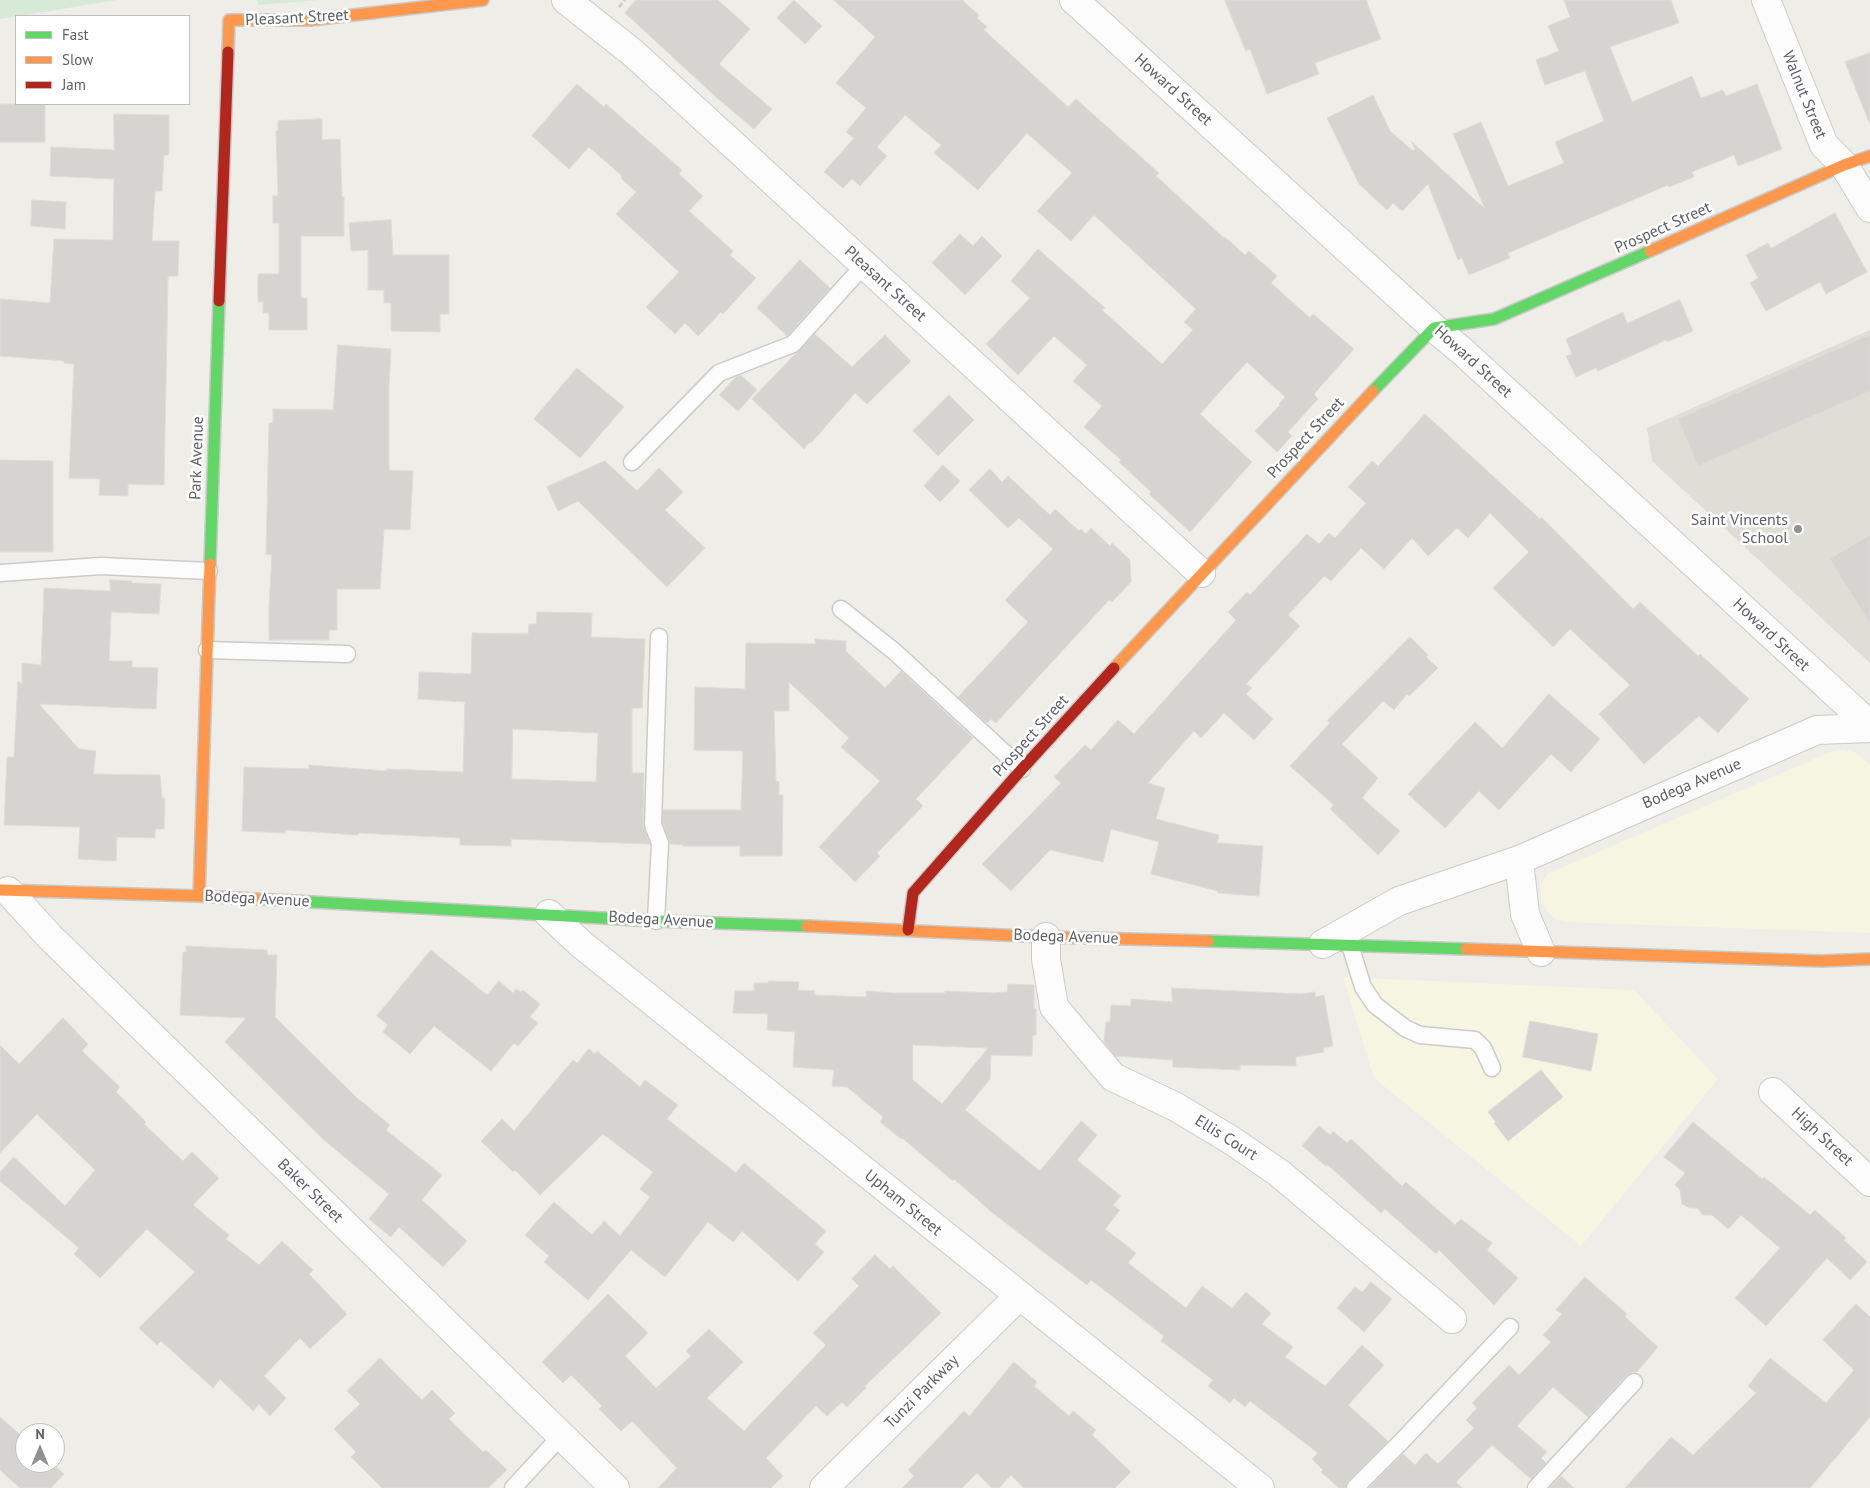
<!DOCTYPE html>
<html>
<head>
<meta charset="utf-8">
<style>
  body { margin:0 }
  #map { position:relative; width:1870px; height:1488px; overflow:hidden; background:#eeede8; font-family:"PT Sans",sans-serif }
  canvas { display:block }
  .legend { position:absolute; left:15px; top:15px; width:175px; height:90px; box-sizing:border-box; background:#fff; border:1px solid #bfbfc2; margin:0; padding:6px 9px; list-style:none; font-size:15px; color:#5e6066 }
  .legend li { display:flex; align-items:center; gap:10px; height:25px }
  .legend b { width:25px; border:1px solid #bfbfc2 }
  .north { position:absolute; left:15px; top:1423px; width:50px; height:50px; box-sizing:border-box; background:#fff; border:1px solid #bfbfc2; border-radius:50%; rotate:0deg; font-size:14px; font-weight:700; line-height:20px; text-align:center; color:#5e6066 }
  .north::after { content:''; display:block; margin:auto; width:18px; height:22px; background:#909194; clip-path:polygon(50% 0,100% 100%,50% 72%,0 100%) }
</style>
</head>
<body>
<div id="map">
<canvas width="1870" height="1488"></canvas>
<ul class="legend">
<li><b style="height:6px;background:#63d668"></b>Fast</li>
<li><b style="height:6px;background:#ff974d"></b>Slow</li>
<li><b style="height:6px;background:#b3261e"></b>Jam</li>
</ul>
<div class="north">N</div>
</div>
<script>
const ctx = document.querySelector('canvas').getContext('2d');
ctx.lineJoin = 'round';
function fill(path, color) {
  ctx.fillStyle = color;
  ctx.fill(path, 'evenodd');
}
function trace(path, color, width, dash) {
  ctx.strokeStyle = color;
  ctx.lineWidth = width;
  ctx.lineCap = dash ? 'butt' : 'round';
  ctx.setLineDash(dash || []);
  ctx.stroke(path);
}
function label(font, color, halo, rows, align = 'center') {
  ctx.font = font + ' "PT Sans",sans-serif';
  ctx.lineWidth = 5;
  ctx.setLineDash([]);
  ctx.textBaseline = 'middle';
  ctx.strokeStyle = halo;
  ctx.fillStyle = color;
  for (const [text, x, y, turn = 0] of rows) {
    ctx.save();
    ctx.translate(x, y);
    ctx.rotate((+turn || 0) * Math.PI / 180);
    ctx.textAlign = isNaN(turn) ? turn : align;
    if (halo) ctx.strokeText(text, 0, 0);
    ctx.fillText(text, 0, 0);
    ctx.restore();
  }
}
const commercial = new Path2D(`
  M 1844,749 L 1856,753 L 1870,765 L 1870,933 L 1565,922 L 1555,919 L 1547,911 L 1541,902 L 1541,885 L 1547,874 L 1833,751 Z
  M 1343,977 L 1634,990 L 1718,1079 L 1581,1246 L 1374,1078 Z`);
const education = new Path2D(`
  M 1870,330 L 1870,663 L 1652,461 L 1647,428 Z`);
const green = new Path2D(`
  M 0,0 L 117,0 L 0,19 Z
  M 257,0 L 321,0 L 259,5 Z`);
const building = new Path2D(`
  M 636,0 L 718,0 L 750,29 L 719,64 L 772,109 L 754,129 L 716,97 L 625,13 Z
  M 794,0 L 822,26 L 805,44 L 777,18 Z
  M 834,0 L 962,0 L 979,15 L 977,18 L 987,27 L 984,30 L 1068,107 L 1076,99 L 1159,173 L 1156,176 L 1224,238 L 1225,237 L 1245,255 L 1249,251 L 1277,276 L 1271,283 L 1310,318 L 1313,314 L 1354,349 L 1314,394 L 1318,399 L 1288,432 L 1292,436 L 1277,452 L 1255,431 L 1280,405 L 1279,404 L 1285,397 L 1247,362 L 1216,396 L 1200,414 L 1252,462 L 1190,532 L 1149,494 L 1151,492 L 1119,462 L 1121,460 L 1084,427 L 1102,406 L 1073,381 L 1087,365 L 1054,336 L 1018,375 L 986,344 L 1030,298 L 1011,281 L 1038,249 L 1105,308 L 1102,310 L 1162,364 L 1193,330 L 1184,322 L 1196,309 L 1094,215 L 1071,241 L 1037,211 L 1072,173 L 1027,133 L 978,190 L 934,153 L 941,145 L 905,115 L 877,147 L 887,156 L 860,186 L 852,179 L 843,188 L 824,172 L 854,138 L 846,132 L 866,108 L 836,83 L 875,37 Z
  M 1225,0 L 1366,0 L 1381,39 L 1315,63 L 1319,74 L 1267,94 L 1250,49 L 1246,51 Z
  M 1564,0 L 1671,0 L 1679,23 L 1610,47 L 1632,102 L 1692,76 L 1701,98 L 1723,90 L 1726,96 L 1757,84 L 1782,149 L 1738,166 L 1734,155 L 1692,172 L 1694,177 L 1669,187 L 1668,185 L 1508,253 L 1510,258 L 1469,275 L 1462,258 L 1458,260 L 1428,184 L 1402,211 L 1393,203 L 1387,210 L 1359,184 L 1327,118 L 1373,95 L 1390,131 L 1413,151 L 1415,149 L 1411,141 L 1485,209 L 1453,134 L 1481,122 L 1508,186 L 1564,163 L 1555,142 L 1604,121 L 1585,71 L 1545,85 L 1536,60 L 1559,51 L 1548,26 L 1570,17 Z
  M 1870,53 L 1870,122 L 1869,122 L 1845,62 Z
  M 577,84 L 604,107 L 606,104 L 682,170 L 679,174 L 703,196 L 689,211 L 733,251 L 730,255 L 756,278 L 723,314 L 721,312 L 698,336 L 685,323 L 675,334 L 646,307 L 679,272 L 616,214 L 636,192 L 621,178 L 622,176 L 589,147 L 569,169 L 532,136 Z
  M 0,104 L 45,104 L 45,142 L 0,142 Z
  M 114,114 L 169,115 L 169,155 L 164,155 L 162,191 L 155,191 L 152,241 L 179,241 L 178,276 L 168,276 L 164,485 L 128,484 L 128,496 L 99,495 L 100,479 L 69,478 L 74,364 L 64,363 L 64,361 L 0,356 L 0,299 L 50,303 L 54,239 L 113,240 L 114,179 L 50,176 L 51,147 L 114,150 Z
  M 322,119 L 322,140 L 340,139 L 342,197 L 344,197 L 344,236 L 301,236 L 301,298 L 307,298 L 307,330 L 269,330 L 269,313 L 263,313 L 263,302 L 258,302 L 258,274 L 279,274 L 279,223 L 273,223 L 273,196 L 278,196 L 276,131 L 278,131 L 278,121 Z
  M 32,200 L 66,202 L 65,229 L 31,226 Z
  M 1835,213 L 1867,272 L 1826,294 L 1820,282 L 1766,311 L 1750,283 L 1758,278 L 1746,255 L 1768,243 L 1771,248 Z
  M 391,220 L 393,255 L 449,255 L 449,314 L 440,314 L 440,332 L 391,331 L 391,303 L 384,303 L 384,290 L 368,290 L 368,250 L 351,251 L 349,223 Z
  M 960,234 L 973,246 L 982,236 L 1002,256 L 965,295 L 932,263 Z
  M 800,260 L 830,288 L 787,336 L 757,308 Z
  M 1680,300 L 1693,331 L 1667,342 L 1666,340 L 1598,371 L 1596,368 L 1576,377 L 1566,356 L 1572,354 L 1566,339 L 1623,312 L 1627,323 Z
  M 815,334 L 852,367 L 885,335 L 911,361 L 867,404 L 855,393 L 811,443 L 810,442 L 804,449 L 752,399 Z
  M 1870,335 L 1870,391 L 1698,466 L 1678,419 Z
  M 338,345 L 391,349 L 389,384 L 389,470 L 413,471 L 410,530 L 384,529 L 380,589 L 337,589 L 337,630 L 329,630 L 329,640 L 269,640 L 269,605 L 272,555 L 266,554 L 269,423 L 273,423 L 273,409 L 333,410 Z
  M 577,368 L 624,407 L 580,458 L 534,419 Z
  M 741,375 L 757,390 L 738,411 L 719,395 L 736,377 Z
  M 949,395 L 974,420 L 938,456 L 913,431 Z
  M 1425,414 L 1540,519 L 1541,517 L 1633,609 L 1640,602 L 1698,656 L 1700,654 L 1749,699 L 1718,733 L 1699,716 L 1644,764 L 1599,714 L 1630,685 L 1570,629 L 1553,647 L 1493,588 L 1529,552 L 1490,513 L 1468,538 L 1457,528 L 1428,556 L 1412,538 L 1384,569 L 1361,548 L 1331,581 L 1324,576 L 1288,615 L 1300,626 L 1246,684 L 1252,688 L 1246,694 L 1273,719 L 1254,740 L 1224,713 L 1201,738 L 1194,731 L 1148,783 L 1165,788 L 1156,819 L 1219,835 L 1217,843 L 1263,846 L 1259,896 L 1218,893 L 1218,891 L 1151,874 L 1159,842 L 1111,829 L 1103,862 L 1050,850 L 1011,891 L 982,864 L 1061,783 L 1054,777 L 1085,745 L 1091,750 L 1118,720 L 1134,734 L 1236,620 L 1228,612 L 1247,592 L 1250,595 L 1307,534 L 1319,544 L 1329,533 L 1335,538 L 1366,503 L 1348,487 L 1372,461 L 1378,466 Z
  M 0,460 L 53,461 L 53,552 L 0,552 Z
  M 605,461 L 637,491 L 659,468 L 683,492 L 665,510 L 705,548 L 667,587 L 578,501 L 558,511 L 547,487 Z
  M 943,465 L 960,481 L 940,502 L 924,486 Z
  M 990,469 L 1002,482 L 1008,476 L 1050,515 L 1055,509 L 1079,531 L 1081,529 L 1086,534 L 1091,528 L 1110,546 L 1112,543 L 1130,560 L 1131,582 L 1112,602 L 1109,600 L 996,723 L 991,719 L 987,723 L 958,697 L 1028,622 L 1005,600 L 1053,549 L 1019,518 L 1008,528 L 969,490 Z
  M 1870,535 L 1870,624 L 1830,559 Z
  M 110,580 L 132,581 L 132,583 L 161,584 L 159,614 L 111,612 L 109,661 L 132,661 L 132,667 L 158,668 L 156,709 L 39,704 L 79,749 L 96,751 L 93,774 L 160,775 L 162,798 L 165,798 L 164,829 L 155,829 L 155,838 L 117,837 L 116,861 L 78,859 L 80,827 L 4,825 L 7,757 L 14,757 L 18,681 L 22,684 L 22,663 L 41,665 L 44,588 L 110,591 Z
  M 537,612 L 592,613 L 591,637 L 645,639 L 642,708 L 632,708 L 632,773 L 644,773 L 643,825 L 650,844 L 511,839 L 511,846 L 460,845 L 460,838 L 359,833 L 358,835 L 285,830 L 285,833 L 242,831 L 244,767 L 309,769 L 309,765 L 387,771 L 387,769 L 463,772 L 465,702 L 418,699 L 419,672 L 471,674 L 472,633 L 528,634 L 529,624 L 536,624 ZM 513,729 L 598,733 L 596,782 L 512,779 Z
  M 1410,637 L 1428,655 L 1426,657 L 1438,668 L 1409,696 L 1407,694 L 1394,710 L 1383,701 L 1342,744 L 1378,778 L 1362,798 L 1400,831 L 1378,855 L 1330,809 L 1334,805 L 1290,766 L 1330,723 L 1327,721 Z
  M 815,639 L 846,641 L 846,651 L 885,688 L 901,671 L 973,738 L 916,799 L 923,806 L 877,853 L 880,856 L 855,882 L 819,847 L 880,781 L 841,747 L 849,738 L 789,682 L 789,711 L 774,711 L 776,781 L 779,782 L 779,795 L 783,795 L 782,856 L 740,856 L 740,846 L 683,846 L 683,845 L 670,844 L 663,823 L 663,810 L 741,810 L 743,751 L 694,750 L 695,687 L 745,689 L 746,643 L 815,644 Z
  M 1549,694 L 1600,739 L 1571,772 L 1551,754 L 1499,810 L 1479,791 L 1445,828 L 1408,794 L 1475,722 L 1502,748 Z
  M 186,946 L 267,950 L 267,955 L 277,955 L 275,1017 L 356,1097 L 390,1125 L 386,1130 L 442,1175 L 422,1200 L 467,1241 L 443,1267 L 399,1227 L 391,1237 L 369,1219 L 389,1194 L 324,1140 L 225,1042 L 246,1018 L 180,1015 L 183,952 L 186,952 Z
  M 431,950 L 487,995 L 499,981 L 513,993 L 516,989 L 521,992 L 523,990 L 540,1004 L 530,1017 L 538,1023 L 518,1046 L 514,1043 L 491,1071 L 434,1026 L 410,1054 L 383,1032 L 388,1025 L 377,1016 Z
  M 769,981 L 799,982 L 798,990 L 815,991 L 814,995 L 866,997 L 866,991 L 892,993 L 945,993 L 945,991 L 994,993 L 1007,992 L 1008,984 L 1034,985 L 1034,1009 L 1036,1009 L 1036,1035 L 1033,1035 L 1032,1056 L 991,1055 L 990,1079 L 965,1110 L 1040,1171 L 1081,1121 L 1097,1135 L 1077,1160 L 1121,1196 L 1113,1205 L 1120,1210 L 1105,1229 L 1136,1253 L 1128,1263 L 1186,1308 L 1202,1286 L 1232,1308 L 1246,1292 L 1271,1313 L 1262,1324 L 1293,1347 L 1285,1357 L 1325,1386 L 1362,1345 L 1384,1365 L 1348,1405 L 1388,1441 L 1348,1481 L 1345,1488 L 1339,1488 L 1321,1472 L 1323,1470 L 1312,1459 L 1318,1453 L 1250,1401 L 1245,1407 L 1234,1398 L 1230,1403 L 1208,1386 L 1213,1380 L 1161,1341 L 1164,1336 L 1091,1280 L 1087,1285 L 994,1214 L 954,1179 L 953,1181 L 902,1138 L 901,1139 L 880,1122 L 883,1117 L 847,1087 L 832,1086 L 834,1070 L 793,1067 L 795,1032 L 767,1030 L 768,1014 L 733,1013 L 735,991 L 754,991 L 754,983 L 768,983 ZM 913,1045 L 988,1048 L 942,1104 L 913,1080 Z
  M 1172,988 L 1300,994 L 1315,992 L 1315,997 L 1324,995 L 1333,1046 L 1323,1048 L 1324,1052 L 1296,1057 L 1296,1066 L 1240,1065 L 1240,1070 L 1173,1067 L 1173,1060 L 1115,1056 L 1104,1043 L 1106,1022 L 1110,1022 L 1111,1005 L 1131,1006 L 1131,999 L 1172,1002 Z
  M 63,1018 L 88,1044 L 82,1051 L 120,1087 L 116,1092 L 146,1122 L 144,1124 L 183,1161 L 192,1152 L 219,1178 L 193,1205 L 229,1235 L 226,1239 L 259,1265 L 282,1241 L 313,1270 L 309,1274 L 347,1314 L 310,1349 L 300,1338 L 264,1376 L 286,1398 L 270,1416 L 259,1404 L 253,1411 L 220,1379 L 213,1388 L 161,1341 L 157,1345 L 139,1328 L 195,1272 L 147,1229 L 100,1278 L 74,1254 L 79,1248 L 0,1181 L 0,1172 L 14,1157 L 65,1206 L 95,1170 L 37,1114 L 0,1153 L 0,1045 L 19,1064 Z
  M 1530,1021 L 1598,1034 L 1591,1071 L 1523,1057 Z
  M 589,1049 L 595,1054 L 597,1051 L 640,1087 L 645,1080 L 678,1105 L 667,1119 L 736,1173 L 744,1163 L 826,1231 L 815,1244 L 824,1252 L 798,1281 L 742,1231 L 733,1242 L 708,1222 L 665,1277 L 631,1250 L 588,1300 L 544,1262 L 549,1256 L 525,1235 L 554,1202 L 592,1235 L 604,1221 L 620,1236 L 650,1197 L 640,1189 L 653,1172 L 603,1134 L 540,1195 L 515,1170 L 513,1172 L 481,1141 L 502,1119 L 514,1131 L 573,1060 L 577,1063 Z
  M 1541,1070 L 1563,1097 L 1508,1141 L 1494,1123 L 1496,1122 L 1488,1112 Z
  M 1693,1122 L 1762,1179 L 1764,1177 L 1810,1215 L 1815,1210 L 1846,1238 L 1844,1240 L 1867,1262 L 1850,1280 L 1827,1258 L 1766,1326 L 1735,1298 L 1780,1248 L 1741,1215 L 1728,1229 L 1712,1215 L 1703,1215 L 1697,1208 L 1690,1208 L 1682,1204 L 1680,1190 L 1675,1185 L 1685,1173 L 1664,1157 Z
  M 1319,1126 L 1330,1135 L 1333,1131 L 1347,1143 L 1351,1139 L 1402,1186 L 1406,1182 L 1455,1225 L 1461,1219 L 1492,1243 L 1487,1250 L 1518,1278 L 1494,1305 L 1439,1250 L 1436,1254 L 1385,1209 L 1381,1213 L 1328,1165 L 1326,1166 L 1302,1146 Z
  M 875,1255 L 890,1269 L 893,1266 L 941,1313 L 865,1386 L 866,1388 L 847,1407 L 842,1402 L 827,1416 L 816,1406 L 766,1458 L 783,1476 L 771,1488 L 658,1488 L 677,1468 L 632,1421 L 621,1431 L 599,1409 L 602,1406 L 571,1375 L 563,1383 L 542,1362 L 608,1294 L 648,1333 L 625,1356 L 656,1388 L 691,1356 L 686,1351 L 709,1329 L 743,1362 L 707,1398 L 744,1431 L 826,1345 L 813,1333 L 859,1286 L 852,1279 Z
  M 1585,1277 L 1627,1314 L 1625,1317 L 1658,1347 L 1637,1372 L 1632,1372 L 1627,1375 L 1588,1417 L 1553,1387 L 1517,1426 L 1547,1452 L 1541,1458 L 1546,1463 L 1531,1479 L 1492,1445 L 1456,1482 L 1462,1488 L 1369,1488 L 1403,1454 L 1415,1465 L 1426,1453 L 1438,1464 L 1474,1428 L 1466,1420 L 1477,1408 L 1472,1403 L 1509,1365 L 1519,1375 L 1551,1342 L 1543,1335 L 1562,1314 L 1556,1310 Z
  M 1371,1282 L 1392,1299 L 1364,1332 L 1337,1308 L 1355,1287 L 1362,1292 Z
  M 1856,1304 L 1870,1317 L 1870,1417 L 1810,1488 L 1625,1488 L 1671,1437 L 1693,1455 L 1756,1393 L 1748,1386 L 1770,1358 L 1826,1403 L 1854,1370 L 1823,1340 Z
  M 380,1358 L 422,1400 L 432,1390 L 455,1413 L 449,1419 L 483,1452 L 486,1450 L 507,1470 L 488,1488 L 382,1488 L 351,1457 L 356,1452 L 334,1429 L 360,1404 L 347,1391 Z
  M 1014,1362 L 1037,1382 L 1034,1386 L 1069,1416 L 1073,1411 L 1096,1430 L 1092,1435 L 1131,1472 L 1115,1488 L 1024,1488 L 1011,1475 L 999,1488 L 992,1488 L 977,1473 L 962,1488 L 902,1488 L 914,1476 L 908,1470 L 964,1411 L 969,1416 Z
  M 0,1417 L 25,1439 L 25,1463 L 52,1463 L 64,1474 L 51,1488 L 20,1488 L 0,1470 Z
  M 1561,1476 L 1574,1488 L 1550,1488 Z`);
const path = new Path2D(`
  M 619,7 L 625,0`);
const lane = new Path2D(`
  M 632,462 L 719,373 L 793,344 L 864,265
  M 0,573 L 101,566 L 209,571
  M 841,609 L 895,652 L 1022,769
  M 207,650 L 347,654
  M 656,921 L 660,843 L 653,825 L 659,637
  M 1350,945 L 1363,987 L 1375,1005 L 1405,1028 L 1420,1035 L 1475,1040 L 1483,1048 L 1492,1068
  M 513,1488 L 561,1436
  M 1355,1488 L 1399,1444 L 1510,1327
  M 1536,1488 L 1634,1382`);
const street = new Path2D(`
  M 566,0 L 633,53 L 1201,573
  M 1074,0 L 1434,328 L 1462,351 L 1870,725
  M 1766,0 L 1824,145 L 1844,165 L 1870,208
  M 1519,860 L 1525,914 L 1541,952
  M 8,891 L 50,937 L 615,1488
  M 549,914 L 581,944 L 1260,1488
  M 1046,937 L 1046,959 L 1054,1007 L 1113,1077 L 1176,1107 L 1231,1140 L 1279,1173 L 1452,1319
  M 1323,944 L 1399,901 L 1519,860 L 1817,730 L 1870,728
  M 1773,1092 L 1870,1182
  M 824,1488 L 1019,1296`);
const fast = new Path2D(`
  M 1373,391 L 1434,328 L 1494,319 L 1650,251
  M 210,564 L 219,301
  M 294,901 L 656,921 L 807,926
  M 1208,941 L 1466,949`);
const slow = new Path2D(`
  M 228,52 L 229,20 L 311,20 L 483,0
  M 1650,251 L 1844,165 L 1870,156
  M 1114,668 L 1373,391
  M 0,890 L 199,896 L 294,901
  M 199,896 L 210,564
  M 807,926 L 1046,937 L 1208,941
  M 1466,949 L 1822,961 L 1870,959`);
const jam = new Path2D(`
  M 219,301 L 228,52
  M 908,930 L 913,893 L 1022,769 L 1114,668`);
const markers = [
  [1798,529,5,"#909194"]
];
const streetNames = [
  ["Pleasant Street",297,18,-3],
  ["Howard Street",1173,90,42],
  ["Walnut Street",1804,95,68],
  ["Prospect Street",1663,228,-24],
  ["Pleasant Street",885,284,42],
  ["Howard Street",1473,362,42],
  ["Prospect Street",1306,438,-47],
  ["Park Avenue",197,458,-88],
  ["Howard Street",1771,635,43],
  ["Prospect Street",1031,736,-48],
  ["Bodega Avenue",1692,784,-23],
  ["Bodega Avenue",257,899,3],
  ["Bodega Avenue",661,920,3],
  ["Bodega Avenue",1066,937,2],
  ["High Street",1822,1137,43],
  ["Ellis Court",1226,1138,32],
  ["Baker Street",310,1191,44],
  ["Upham Street",903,1203,39],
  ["Tunzi Parkway",922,1392,-45]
];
const poiNames = [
  ["Saint Vincents",1788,520],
  ["School",1788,538]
];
fill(commercial, '#f6f5e2');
fill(education, '#deddd6');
fill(green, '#d6ead7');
fill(building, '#d5d4d1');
trace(building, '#dddcd8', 1);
trace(lane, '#cbcbca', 19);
trace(street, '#cbcbca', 30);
trace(fast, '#c9cac8', 14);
trace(slow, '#c9cac8', 14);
trace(jam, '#c9cac8', 14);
trace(path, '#cccfce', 3, [5, 2.5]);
trace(lane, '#fcfcfc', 16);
trace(street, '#fcfcfc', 28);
trace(fast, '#63d668', 11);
trace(slow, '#ff974d', 11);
trace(jam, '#b3261e', 11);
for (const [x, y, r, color] of markers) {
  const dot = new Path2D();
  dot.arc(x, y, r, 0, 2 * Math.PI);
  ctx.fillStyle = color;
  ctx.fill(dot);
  trace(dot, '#fff', 2);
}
label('16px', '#5e6066', '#fff', streetNames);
label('16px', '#5e6066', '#fff', poiNames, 'right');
</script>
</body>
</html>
